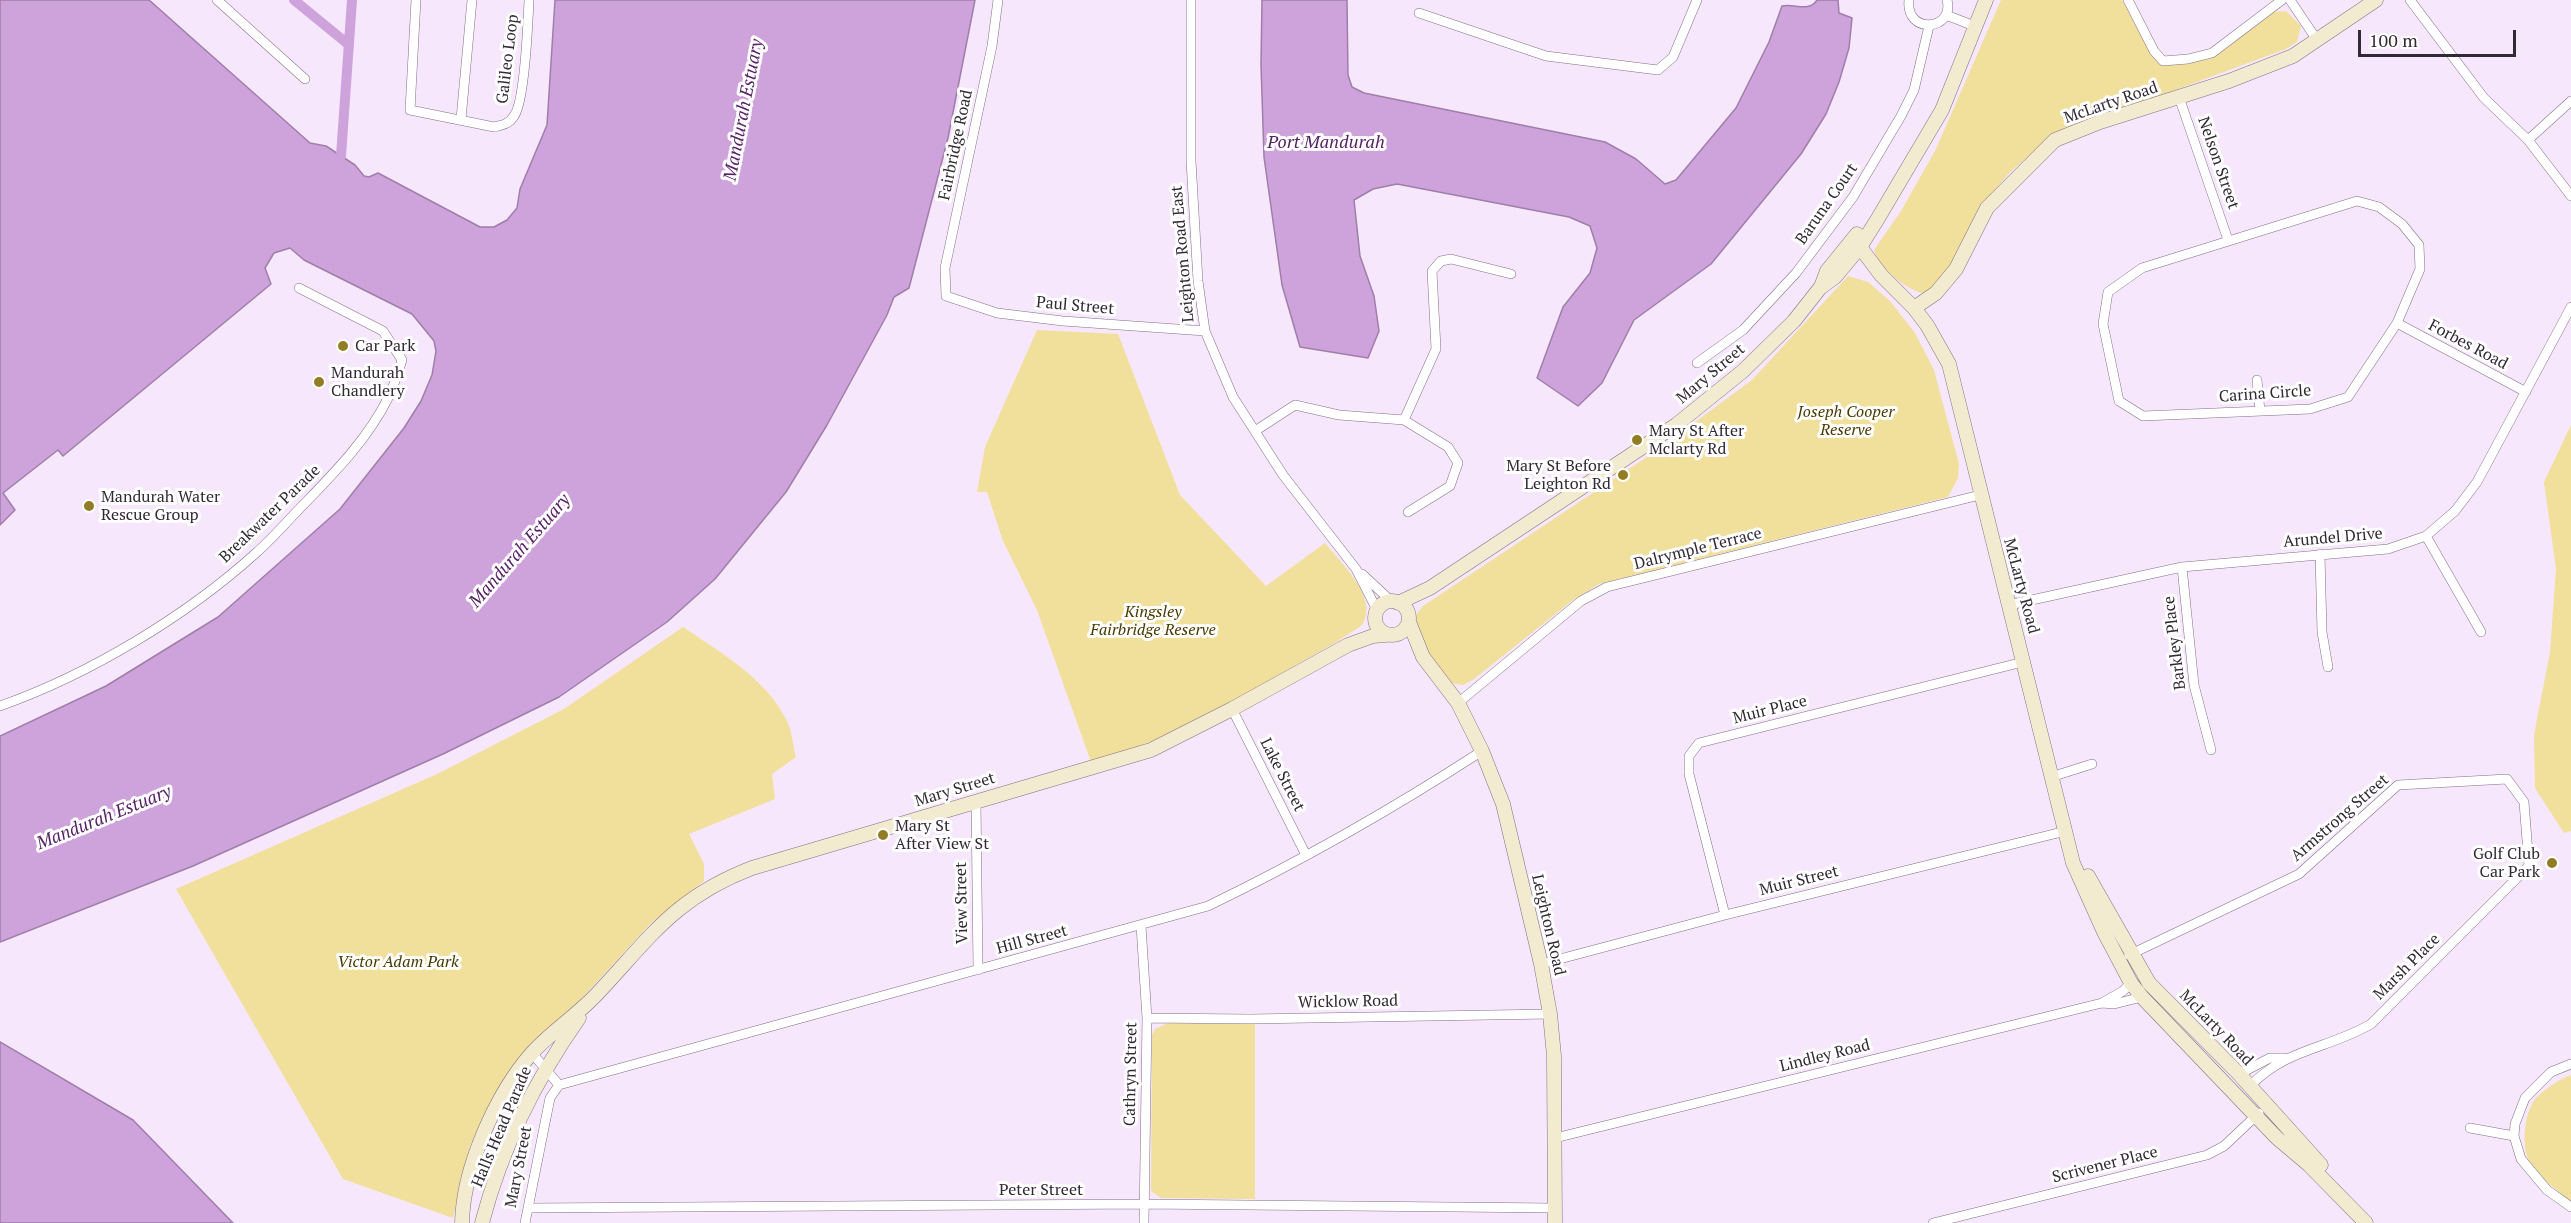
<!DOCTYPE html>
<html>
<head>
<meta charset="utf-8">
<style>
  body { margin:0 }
  #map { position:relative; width:2571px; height:1223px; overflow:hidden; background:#f6e7fc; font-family:"PT Serif",serif }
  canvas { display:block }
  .scale { position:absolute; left:2358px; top:30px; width:158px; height:27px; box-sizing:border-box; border:3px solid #312933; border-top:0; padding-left:8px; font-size:18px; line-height:21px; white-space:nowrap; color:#312933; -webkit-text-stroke:4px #fff; paint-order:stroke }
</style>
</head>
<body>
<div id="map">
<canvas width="2571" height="1223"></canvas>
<div class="scale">100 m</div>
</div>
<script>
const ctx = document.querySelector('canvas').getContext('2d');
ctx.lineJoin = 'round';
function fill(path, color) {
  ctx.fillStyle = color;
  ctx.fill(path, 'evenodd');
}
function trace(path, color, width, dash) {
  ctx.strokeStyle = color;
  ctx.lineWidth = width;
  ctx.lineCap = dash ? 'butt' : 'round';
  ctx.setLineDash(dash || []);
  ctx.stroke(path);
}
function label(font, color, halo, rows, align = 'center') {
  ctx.font = font + ' "PT Serif",serif';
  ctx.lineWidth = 6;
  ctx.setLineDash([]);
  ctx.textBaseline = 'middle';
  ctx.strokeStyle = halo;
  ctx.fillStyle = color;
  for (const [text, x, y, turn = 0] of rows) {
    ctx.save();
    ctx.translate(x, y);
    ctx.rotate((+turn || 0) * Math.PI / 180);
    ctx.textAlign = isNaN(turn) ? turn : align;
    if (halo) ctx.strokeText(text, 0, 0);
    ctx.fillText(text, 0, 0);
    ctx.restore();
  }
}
const green = new Path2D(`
  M 2001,0 L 2122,0 L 2151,53 L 2165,65 L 2210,59 L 2271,12 L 2286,11 L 2301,26 L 2297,42 L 2286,49 L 2053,135 L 2010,172 L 1991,194 L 1976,214 L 1967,237 L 1937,286 L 1925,294 C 1906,290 1880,268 1874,250 L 1901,211 L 1935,151 Z
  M 1848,276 L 1868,282 L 1890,301 L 1915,333 L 1934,370 L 1959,464 L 1958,478 L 1948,497 L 1599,584 L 1573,600 L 1474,679 L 1463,685 L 1450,683 L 1417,639 L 1413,619 L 1423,606 L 1656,451 L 1752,380 Z
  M 1037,330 L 1118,334 L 1180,495 L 1266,586 L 1325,543 C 1341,563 1380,599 1362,625 C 1337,643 1309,657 1282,673 C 1221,709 1160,743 1091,762 L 1037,610 L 1003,541 L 987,492 L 977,492 L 985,447 Z
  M 2571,425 L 2571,831 L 2564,833 L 2535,788 L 2534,735 L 2550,652 L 2556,569 L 2544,482 Z
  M 683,627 C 721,653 766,678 787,721 C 792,731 793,746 796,757 L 772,774 L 775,799 L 689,834 L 704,864 L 704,881 L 651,923 L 570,1011 L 488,1109 L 470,1146 L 453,1218 L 343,1179 L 176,889 L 437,774 L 564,709 Z
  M 1168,1023 L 1255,1024 L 1255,1199 L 1161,1198 L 1151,1191 L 1152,1035 L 1155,1029 Z
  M 2571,1075 L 2571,1202 C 2559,1191 2543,1181 2533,1168 C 2520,1153 2523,1113 2536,1098 C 2546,1088 2558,1080 2571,1075 Z`);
const water = new Path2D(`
  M 0,0 L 149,0 L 310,143 L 326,146 L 355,165 L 364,176 L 369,177 L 378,173 L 480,227 L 494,227 L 507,220 L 517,208 L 520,189 L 547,125 L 555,0 L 975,0 L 948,138 L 909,288 L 894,297 L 887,315 L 827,425 L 786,492 L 715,579 L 667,622 L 559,697 L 443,754 L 193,866 L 0,942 L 0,736 L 106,686 L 218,617 L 340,509 L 404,428 L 421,401 L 432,375 L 436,351 L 434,341 L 412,314 L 304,260 L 290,248 L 274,253 L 265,268 L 271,284 L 63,456 L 58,450 L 3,493 L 15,510 L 0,525 Z
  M 1262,0 L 1347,0 L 1348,75 L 1352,87 L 1364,93 L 1605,142 L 1636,159 L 1665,184 L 1676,180 L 1736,108 L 1769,42 L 1782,6 C 1794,3 1809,13 1817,0 L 1838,0 L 1839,13 L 1852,18 L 1849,48 L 1839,82 L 1826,114 L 1801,154 L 1711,264 L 1634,320 L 1602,383 L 1578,406 L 1537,378 L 1563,307 L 1590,273 L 1597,248 L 1590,226 L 1569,217 L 1397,184 L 1373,189 L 1354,200 L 1360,256 L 1374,296 L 1379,331 L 1368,358 L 1300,347 L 1282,285 L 1264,157 L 1261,65 Z
  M 0,1042 L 133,1120 L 233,1223 L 0,1223 Z`);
const canal = new Path2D(`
  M 294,0 L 349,45
  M 341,156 L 352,0`);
const street = new Path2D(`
  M 217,0 L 305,79
  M 416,0 L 410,110 L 494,127 C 503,125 509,124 514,116 C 525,101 528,22 529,0
  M 998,0 L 992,46 L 945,268 L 946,296 L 997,313 L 1063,321 L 1205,331
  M 1191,0 L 1191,161 L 1198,281 L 1205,331 L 1233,397 L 1283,475 L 1356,569 L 1377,610
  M 1909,0 C 1905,35 1955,31 1947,0
  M 2128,0 L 2154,51 L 2163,61 L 2188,59 L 2212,53 L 2282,0
  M 2290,0 L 2317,40
  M 2410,0 L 2484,98 L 2528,140 L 2571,196
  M 1419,13 L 1546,56 L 1658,70 L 1673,57 L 1697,0
  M 1946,15 L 1977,27
  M 2179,97 L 2228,240
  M 461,119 L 472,0
  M 2528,140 L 2571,101
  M 2357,201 L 2379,207 L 2402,224 L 2419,245 L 2420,269 L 2397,323 L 2348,397 L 2310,409 L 2143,416 L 2119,401 L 2103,324 L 2108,292 L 2142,268 Z
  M 2397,323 L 2526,392
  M 1697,363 L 1743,330 L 1796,273 L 1853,197 L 1901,116 L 1914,90 L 1929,26
  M 2257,380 L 2260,411
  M 1404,420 L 1436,349 L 1432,271 L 1441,261 L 1451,259 L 1511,274
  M 1255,431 L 1295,405 L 1339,415 L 1404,420 L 1448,447 L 1458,463 L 1450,486 L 1408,512
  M 2426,536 L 2481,632
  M 2320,554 L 2322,632 L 2328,667
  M 2182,567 L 2194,685 L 2211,750
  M 1362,574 L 1391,601
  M 2009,605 L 2182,567 L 2388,549 L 2426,536 L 2455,511 L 2477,482 L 2571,307
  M 1458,703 L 1581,601 L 1607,587 L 1980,495
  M 0,706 C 90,674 185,617 256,553 C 274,537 290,518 307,501 C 336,471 369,437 388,398 C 394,386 398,373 402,360 L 383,331 L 299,288
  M 1232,709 L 1306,855
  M 2051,777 L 2092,764
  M 976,801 L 978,970
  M 1725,915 L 1689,774 L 1689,756 L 1699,743 L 2023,662
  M 1141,926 L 1147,1018 L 1144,1223
  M 2129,955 L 2299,874 L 2398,785 L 2507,779 L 2524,802 L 2529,866 L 2371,1024 C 2328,1049 2287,1048 2250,1086
  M 1541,964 L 1725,915 L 2066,831
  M 2102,1003 L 2123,991 L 2131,983
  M 1147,1018 L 1250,1019 L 1550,1014
  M 2571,1064 L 2551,1072 L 2525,1098 L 2515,1124 L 2514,1136 L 2521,1159 L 2547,1190 L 2571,1207
  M 2239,1074 L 2270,1058 L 2284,1058
  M 559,1085 L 1208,906 C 1303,860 1394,808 1482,751
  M 2470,1128 L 2514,1136
  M 1555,1138 L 2102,1003 L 2114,1004 L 2142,997
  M 528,1208 L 1144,1204 L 1555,1208
  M 525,1223 L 550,1098 L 559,1085 L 532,1053
  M 1933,1223 L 2207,1155 L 2224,1146 L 2259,1113`);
const secondary = new Path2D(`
  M 1851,241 L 1860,247 L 1881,275 L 1914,308 L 1927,325 L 1949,364 L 2073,863 L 2104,932 L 2131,983 L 2142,997 L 2277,1138 L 2309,1165 L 2366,1223
  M 1821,287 L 1827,271 L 1857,234
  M 1914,308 L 1936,293 L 1956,269 L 1987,208 L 2055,140 L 2100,122 L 2229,81 L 2293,56 L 2376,0
  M1375 618a17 17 0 1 1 34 0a17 17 0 1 1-34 0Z
  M 1398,603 L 1430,588 L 1676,425 L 1743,371 L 1794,321 L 1820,288 L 1835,277 L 1860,247 L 1877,220 L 1942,110 L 1986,0
  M 1409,622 L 1423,657 L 1458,703 L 1482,751 L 1503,804 L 1541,964 L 1550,1014 L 1554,1056 L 1555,1223
  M 2088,876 L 2149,983 L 2239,1074 L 2321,1165
  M 462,1223 C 463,1168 496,1094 532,1053 C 551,1032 576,1016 596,995 C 650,938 674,898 752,868 L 1151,750 L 1232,709 L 1348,645 L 1373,636 L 1386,635
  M 482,1223 C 501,1150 536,1079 579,1018`);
const markers = [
  [343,346,6,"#937d24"],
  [319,382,6,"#937d24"],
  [1637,440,6,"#937d24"],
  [1623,475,6,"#937d24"],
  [89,506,6,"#937d24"],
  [883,835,6,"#937d24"],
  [2552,863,6,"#937d24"]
];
const streetNames = [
  ["Galileo Loop",508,59,-83],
  ["McLarty Road",2111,103,-19],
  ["Fairbridge Road",956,145,-78],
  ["Nelson Street",2218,163,71],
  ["Baruna Court",1827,204,-55],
  ["Leighton Road East",1183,254,-95],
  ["Paul Street",1075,306,5],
  ["Forbes Road",2468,345,28],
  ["Mary Street",1711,374,-40],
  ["Carina Circle",2265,394,-4],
  ["Breakwater Parade",270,514,-44],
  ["Arundel Drive",2333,538,-5],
  ["Dalrymple Terrace",1698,549,-14],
  ["McLarty Road",2021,586,75],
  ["Barkley Place",2175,643,-97],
  ["Muir Place",1770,710,-14],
  ["Lake Street",1282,775,63],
  ["Mary Street",955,790,-17],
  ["Armstrong Street",2340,818,-41],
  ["Muir Street",1799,881,-14],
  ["View Street",962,903,-91],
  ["Leighton Road",1548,925,77],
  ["Hill Street",1032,940,-15],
  ["Marsh Place",2407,967,-45],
  ["Wicklow Road",1348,1002,-1],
  ["McLarty Road",2216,1028,46],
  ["Lindley Road",1825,1056,-14],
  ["Cathryn Street",1131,1074,-89],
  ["Halls Head Parade",502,1127,-67],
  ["Scrivener Place",2105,1165,-14],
  ["Mary Street",519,1167,-79],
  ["Peter Street",1041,1190]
];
const poiNames = [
  ["Car Park",355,346],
  ["Mandurah",331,373],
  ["Chandlery",331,391],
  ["Mary St After",1649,431],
  ["Mclarty Rd",1649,449],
  ["Mary St Before",1611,466,"right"],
  ["Leighton Rd",1611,484,"right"],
  ["Mandurah Water",101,497],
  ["Rescue Group",101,515],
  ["Mary St",895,826],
  ["After View St",895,844],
  ["Golf Club",2540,854,"right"],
  ["Car Park",2540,872,"right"]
];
const parkNames = [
  ["Joseph Cooper",1846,412],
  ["Reserve",1846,430],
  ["Kingsley",1153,612],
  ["Fairbridge Reserve",1153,630],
  ["Victor Adam Park",398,962]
];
const waterNames = [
  ["Mandurah Estuary",744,110,-79],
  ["Port Mandurah",1326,143],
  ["Mandurah Estuary",520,551,-49],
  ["Mandurah Estuary",104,818,-22]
];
fill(green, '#f1df9c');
fill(water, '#cea3db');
trace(water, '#9f7ea9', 1.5);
trace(canal, '#cea3db', 10);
trace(street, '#817087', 10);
trace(secondary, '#817087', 15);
trace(street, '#fff', 9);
trace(secondary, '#f2ebd0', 14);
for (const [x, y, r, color] of markers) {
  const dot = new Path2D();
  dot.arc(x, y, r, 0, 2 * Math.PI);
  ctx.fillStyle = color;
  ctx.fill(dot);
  trace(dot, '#fff', 2);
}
label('16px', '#312933', '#fff', streetNames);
label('16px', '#312933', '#fff', poiNames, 'left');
label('italic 16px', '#493b00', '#fff', parkNames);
label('italic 18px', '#572266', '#fff', waterNames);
</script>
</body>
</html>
